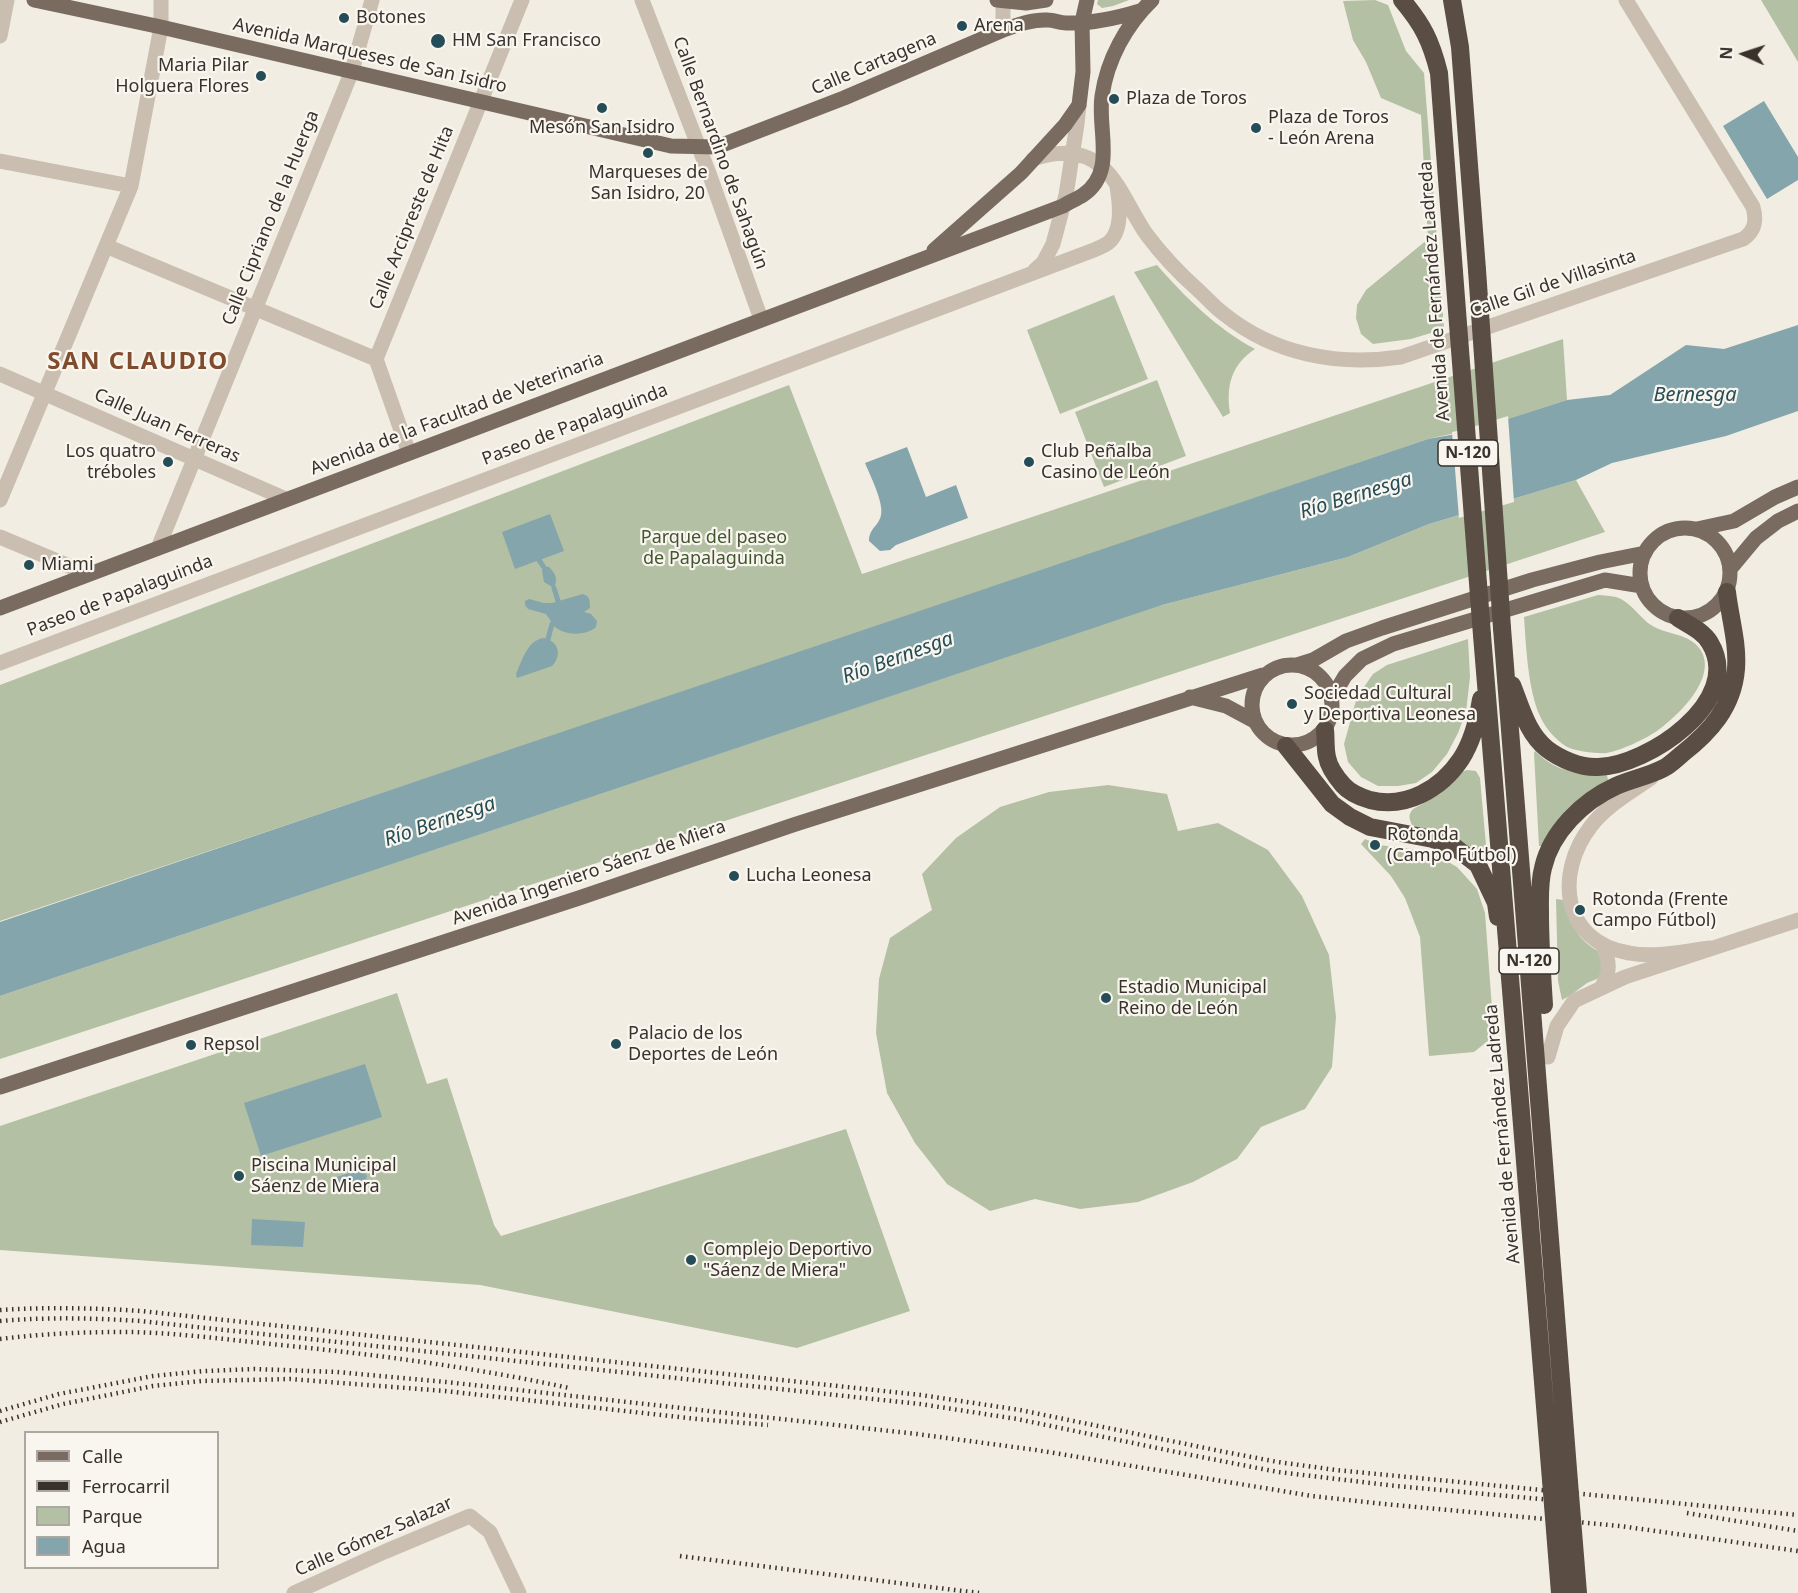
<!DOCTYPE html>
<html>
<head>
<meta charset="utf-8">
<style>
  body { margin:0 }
  #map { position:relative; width:1798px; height:1593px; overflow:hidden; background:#f2ede2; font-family:"Noto Sans",sans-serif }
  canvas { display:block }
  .legend { position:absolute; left:24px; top:1431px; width:195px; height:138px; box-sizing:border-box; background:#f9f6ef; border:2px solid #aca8a1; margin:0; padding:8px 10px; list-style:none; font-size:18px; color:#39322c }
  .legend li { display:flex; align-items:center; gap:12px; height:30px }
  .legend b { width:30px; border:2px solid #aca8a1 }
  .north { position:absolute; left:1714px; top:24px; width:60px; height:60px; -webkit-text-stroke:4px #f9f6ef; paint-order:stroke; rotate:273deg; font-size:16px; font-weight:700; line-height:24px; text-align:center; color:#39322c }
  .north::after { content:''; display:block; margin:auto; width:21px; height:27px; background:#39322c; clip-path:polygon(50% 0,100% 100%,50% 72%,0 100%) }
</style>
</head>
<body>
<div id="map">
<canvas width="1798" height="1593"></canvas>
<ul class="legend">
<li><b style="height:8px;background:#796b5f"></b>Calle</li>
<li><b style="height:8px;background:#39322c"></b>Ferrocarril</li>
<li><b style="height:16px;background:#b3c0a3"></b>Parque</li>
<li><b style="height:16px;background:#84a5ac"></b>Agua</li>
</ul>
<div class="north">N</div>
</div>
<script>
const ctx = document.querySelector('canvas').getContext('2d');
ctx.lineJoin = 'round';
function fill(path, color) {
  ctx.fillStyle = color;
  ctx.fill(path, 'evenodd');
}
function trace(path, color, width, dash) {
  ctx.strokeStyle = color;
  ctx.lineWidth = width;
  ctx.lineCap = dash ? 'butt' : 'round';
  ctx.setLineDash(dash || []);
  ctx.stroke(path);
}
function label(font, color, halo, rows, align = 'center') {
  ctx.font = font + ' "Noto Sans",sans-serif';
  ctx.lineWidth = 4.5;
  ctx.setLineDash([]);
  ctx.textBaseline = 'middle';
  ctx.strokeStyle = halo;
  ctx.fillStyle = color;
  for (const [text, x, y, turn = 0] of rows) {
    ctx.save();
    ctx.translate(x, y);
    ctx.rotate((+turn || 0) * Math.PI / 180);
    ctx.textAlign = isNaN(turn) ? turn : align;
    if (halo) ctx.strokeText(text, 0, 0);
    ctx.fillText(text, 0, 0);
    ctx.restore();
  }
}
const green = new Path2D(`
  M 1098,0 L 1129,0 L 1113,6 L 1102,8 L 1097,4 Z
  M 1375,0 L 1388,5 L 1406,51 L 1424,73 L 1444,329 L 1411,339 L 1373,344 L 1361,334 L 1356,318 L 1357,305 L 1366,290 L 1428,239 L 1421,115 L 1381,98 L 1366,62 L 1353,40 L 1343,1 Z
  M 1761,0 L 1798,0 L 1798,62 Z
  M 1157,265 C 1186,298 1216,328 1255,349 C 1231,365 1226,386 1230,413 L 1223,417 L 1134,272 Z
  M 1114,295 L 1148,379 L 1060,414 L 1027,330 Z
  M 1563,339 L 1567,400 L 1483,427 L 1428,439 L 862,632 L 0,921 L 0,685 L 789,385 L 862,574 Z
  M 1157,380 L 1186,456 L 1104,487 L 1075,412 Z
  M 1576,480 L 1605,532 L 0,1059 L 0,996 L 1158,606 L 1348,557 L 1429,524 Z
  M 1598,595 C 1604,595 1610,596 1616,597 C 1630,601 1639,617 1651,625 C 1666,635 1689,633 1700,649 C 1719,677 1678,716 1657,731 C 1645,739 1622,750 1607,753 C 1598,754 1575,751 1567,747 C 1556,740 1545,728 1540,716 C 1528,690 1526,646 1524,617 Z
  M 1468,639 L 1470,677 L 1466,712 L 1458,733 L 1447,754 L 1432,772 L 1416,783 L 1398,786 L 1378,786 L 1361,777 L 1348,762 L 1344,744 L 1357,697 L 1373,674 L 1387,665 Z
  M 1535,751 C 1561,776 1574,770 1606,773 L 1609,782 L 1542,846 L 1539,846 L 1534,753 Z
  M 1467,770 L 1476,771 L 1480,778 L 1486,845 L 1484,852 L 1478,857 L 1412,825 C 1409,818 1408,815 1413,809 L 1440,794 L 1462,772 Z
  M 1108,785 L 1167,794 L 1178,831 L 1218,823 L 1268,850 L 1302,896 L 1329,955 L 1336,1017 L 1332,1067 L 1305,1109 L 1261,1127 L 1237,1159 L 1193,1182 L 1138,1202 L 1080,1209 L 1035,1199 L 990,1211 L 947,1184 L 915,1143 L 887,1093 L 876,1033 L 879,979 L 890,938 L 932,910 L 922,874 L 956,838 L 1000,807 L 1049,792 Z
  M 1365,839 L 1379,845 L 1411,849 L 1438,856 L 1457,867 L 1477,889 L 1485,913 L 1494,1036 L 1474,1052 L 1429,1056 L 1420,937 L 1405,898 L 1391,876 L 1361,844 Z
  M 1556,899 L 1563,900 C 1569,922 1579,942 1600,952 L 1604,976 L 1587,983 L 1571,995 L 1562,1000 L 1558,981 Z
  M 397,993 L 427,1084 L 447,1078 L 494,1225 L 501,1236 L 846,1129 L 910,1311 L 797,1348 L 480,1285 L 0,1250 L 0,1126 Z`);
const water = new Path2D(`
  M 1764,101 L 1798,157 L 1798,180 L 1767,199 L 1723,126 Z
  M 1798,325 L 1798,411 L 1726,436 L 1612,463 L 1576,480 L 1429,524 L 1348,557 L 1162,605 L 0,996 L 0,922 L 1428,439 L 1467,432 L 1567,400 L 1610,395 L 1686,345 L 1724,349 Z
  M 907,447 L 926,497 L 956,485 L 968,518 L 896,545 L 890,550 L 880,551 L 869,541 C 869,528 879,526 881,515 C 884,503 870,475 865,463 Z
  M 550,514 L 564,551 L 515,569 L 502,532 Z
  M 543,566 L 549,567 C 556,574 558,580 554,588 L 544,582 L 542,571 Z
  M 583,594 C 590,596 590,601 590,608 L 584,612 L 591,614 L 597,621 L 596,627 C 586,636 564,636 554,626 C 551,622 549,618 546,614 L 528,609 L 525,605 L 525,601 L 529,599 L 544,603 L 552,603 Z
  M 543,638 C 558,640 563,655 552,666 L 517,678 L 516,674 C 522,661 527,641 543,638 Z
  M 365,1064 L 382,1117 L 261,1156 L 244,1103 Z
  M 358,1170 L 363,1171 L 367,1176 L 364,1185 C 354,1189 341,1197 332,1189 L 332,1182 L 337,1177 Z
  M 252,1219 L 305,1222 L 303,1247 L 251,1245 Z`);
const pier = new Path2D(`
  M 1508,416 L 1514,502 L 1459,518 L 1452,432 L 1466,429 Z`);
const stream = new Path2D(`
  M 539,560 L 543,566
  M 554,588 L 558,601
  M 548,639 L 552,624`);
const minor = new Path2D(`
  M 642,0 L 710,176 L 761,319
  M 1003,1 L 1003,30
  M 0,36 L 7,0
  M 1033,159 C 1057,151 1082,149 1102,167 C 1120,182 1133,216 1147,235 C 1162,255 1179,273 1197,289 C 1206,297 1214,307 1224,314 C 1275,355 1338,366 1401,357 L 1743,239 C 1755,231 1757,221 1753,207 L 1626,0
  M 0,161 L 131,186
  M 106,246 L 376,359
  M 1035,270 L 1043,263 L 1053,244 L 1066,195 L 1077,124 L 1079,105
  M 0,374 L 286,499
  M 409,453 L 376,359 L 522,0
  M 0,500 L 131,186 L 161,27 L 161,0
  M 0,537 L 88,574
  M 158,548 L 352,71 L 372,0
  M 0,663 L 1094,250 C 1098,248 1104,246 1108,243 C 1123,231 1120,204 1117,187
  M 1651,778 C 1630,793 1606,806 1591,826 C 1554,874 1562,942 1629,953 C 1655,958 1684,951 1710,948
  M 1601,988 C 1611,973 1610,961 1602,944
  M 1548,1057 L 1557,1026 L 1574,1001 L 1625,977 L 1798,920
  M 294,1593 L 384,1552 L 470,1516 L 490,1532 L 519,1593`);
const major = new Path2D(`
  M 34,0 L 161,27 L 671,146 L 717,147 L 844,98 L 1003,30 C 1017,25 1033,19 1048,20 C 1054,20 1060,23 1066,23 C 1091,24 1117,18 1140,11
  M 997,0 L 1026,3 L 1046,0
  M 934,250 L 1021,173 L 1065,125 L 1079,105 L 1083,72 L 1082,22 L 1087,0
  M1640 573a45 45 0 1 1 90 0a45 45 0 1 1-90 0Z
  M 1697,529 L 1734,521 L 1775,497 L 1798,487
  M 1731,568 L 1756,538 L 1778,521 L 1798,511
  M 0,608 L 1063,206 C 1069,202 1077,199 1083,195 C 1117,172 1097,129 1102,96 C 1107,60 1126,25 1152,0
  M1252 705a40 40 0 1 1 80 0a40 40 0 1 1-80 0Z
  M 1297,665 L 1313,660 L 1346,641 L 1382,628 L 1532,580 L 1600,562 L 1645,553
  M 1190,697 L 1226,706 L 1254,721
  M 1332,698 L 1345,676 L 1362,659 L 1393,644 L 1605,580 L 1642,586
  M 0,1087 L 579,898 L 793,825 L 1263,675`);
const highway = new Path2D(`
  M 1402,0 C 1423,25 1431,41 1439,73 L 1454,272
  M 1452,0 L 1460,47 L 1477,270
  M 1502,628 L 1569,1482
  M 1482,635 L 1551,1480
  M 1512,685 C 1521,707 1527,733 1547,749 C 1560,759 1581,768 1598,767 C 1647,766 1745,701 1710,643 C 1703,631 1689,625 1678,618
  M 1325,730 C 1326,739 1325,749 1327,757 C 1329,768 1336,777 1343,785 C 1350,793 1360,797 1370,800 C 1406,809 1441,789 1461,759 C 1472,742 1478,719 1481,699
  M 1286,746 L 1332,804 L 1350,817 L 1370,827 L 1433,839 L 1456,848 L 1478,865 L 1496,903 L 1498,917
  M 1544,1005 C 1542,974 1540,944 1540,914 C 1540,899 1539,883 1543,868 C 1551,832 1583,801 1616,786 C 1632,779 1649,776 1664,768 C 1670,765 1676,759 1682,754 C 1710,732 1733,707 1736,669 C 1738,643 1730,618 1727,592`);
const rail = new Path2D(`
  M 0,1310 C 47,1307 94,1308 141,1311 L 921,1395 L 1020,1410 L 1225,1452 L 1278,1462 L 1336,1470 L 1798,1515
  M 0,1321 C 47,1317 93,1318 140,1321 L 920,1404 L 1017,1419 L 1191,1455 L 1278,1472 L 1396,1486 L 1574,1502
  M 0,1339 C 41,1334 81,1332 122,1332 C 175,1332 228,1340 281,1345 C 378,1355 473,1367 569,1388
  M 0,1411 L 59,1394 L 153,1376 L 204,1371 L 255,1369 L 337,1372 L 446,1382 L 917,1434 L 1036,1450 L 1312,1496 L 1384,1504 L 1620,1526 L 1798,1551
  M 0,1422 L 63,1404 L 153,1386 L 201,1381 L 290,1379 L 445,1391 L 697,1419 L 768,1425
  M 1687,1513 L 1798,1531
  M 680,1556 L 979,1593`);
const highwayBridge = new Path2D(`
  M 1477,270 L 1502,628
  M 1454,272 L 1482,635
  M 1551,1480 L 1560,1593
  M 1569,1482 L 1578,1593`);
const markers = [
  [344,18,6,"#254d57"],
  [962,26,6,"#254d57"],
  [438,41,8,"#254d57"],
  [261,76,6,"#254d57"],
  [1114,99,6,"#254d57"],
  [602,108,6,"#254d57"],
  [1256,128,6,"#254d57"],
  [648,153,6,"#254d57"],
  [168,462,6,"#254d57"],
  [1029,462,6,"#254d57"],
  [29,565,6,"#254d57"],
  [1292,704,6,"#254d57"],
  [1375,845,6,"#254d57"],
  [734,876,6,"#254d57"],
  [1580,910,6,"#254d57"],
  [1106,998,6,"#254d57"],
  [616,1044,6,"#254d57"],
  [191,1045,6,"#254d57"],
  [239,1176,6,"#254d57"],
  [691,1260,6,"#254d57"]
];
const shields = [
  [1468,453,60],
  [1529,961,60]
];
const shieldNames = [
  ["N-120",1468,453],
  ["N-120",1529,961]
];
const poiNames = [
  ["Botones",356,18],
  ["Arena",974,26],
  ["HM San Francisco",452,41],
  ["Maria Pilar",249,66,"right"],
  ["Holguera Flores",249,87,"right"],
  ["Plaza de Toros",1126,99],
  ["Plaza de Toros",1268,118],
  ["- León Arena",1268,139],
  ["Mesón San Isidro",602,128,"center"],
  ["Marqueses de",648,173,"center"],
  ["San Isidro, 20",648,194,"center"],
  ["Los quatro",156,452,"right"],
  ["tréboles",156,473,"right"],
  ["Club Peñalba",1041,452],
  ["Casino de León",1041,473],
  ["Miami",41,565],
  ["Sociedad Cultural",1304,694],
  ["y Deportiva Leonesa",1304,715],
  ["Rotonda",1387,835],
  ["(Campo Fútbol)",1387,856],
  ["Lucha Leonesa",746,876],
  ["Rotonda (Frente",1592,900],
  ["Campo Fútbol)",1592,921],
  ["Estadio Municipal",1118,988],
  ["Reino de León",1118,1009],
  ["Palacio de los",628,1034],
  ["Deportes de León",628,1055],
  ["Repsol",203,1045],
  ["Piscina Municipal",251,1166],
  ["Sáenz de Miera",251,1187],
  ["Complejo Deportivo",703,1250],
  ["\"Sáenz de Miera\"",703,1271]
];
const streetNames = [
  ["Avenida Marqueses de San Isidro",370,56,13],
  ["Calle Cartagena",874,64,-23],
  ["Calle Bernardino de Sahagún",720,153,70],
  ["Calle Cipriano de la Huerga",271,218,-68],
  ["Calle Arcipreste de Hita",412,218,-68],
  ["Calle Gil de Villasinta",1553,284,-19],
  ["Avenida de Fernández Ladreda",1435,291,-94],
  ["Avenida de la Facultad de Veterinaria",457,414,-21],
  ["Paseo de Papalaguinda",575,425,-21],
  ["Calle Juan Ferreras",167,426,24],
  ["Paseo de Papalaguinda",120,596,-21],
  ["Avenida Ingeniero Sáenz de Miera",589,873,-19],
  ["Avenida de Fernández Ladreda",1503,1134,-95],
  ["Calle Gómez Salazar",374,1537,-24]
];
const parkNames = [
  ["Parque del paseo",714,538],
  ["de Papalaguinda",714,559]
];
const waterNames = [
  ["Bernesga",1695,395],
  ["Río Bernesga",1356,496,-17],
  ["Río Bernesga",898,658,-20],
  ["Río Bernesga",440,822,-19]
];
const districtNames = [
  ["SAN CLAUDIO",138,362]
];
fill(green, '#b3c0a3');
fill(water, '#84a5ac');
fill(pier, '#f2ede2');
trace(stream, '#84a5ac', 5);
trace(minor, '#c9beaf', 15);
trace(major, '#796b5f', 15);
trace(highway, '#594d44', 18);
trace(rail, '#39322c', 4.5, [1.5, 4.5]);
trace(highwayBridge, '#594d44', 18);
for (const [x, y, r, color] of markers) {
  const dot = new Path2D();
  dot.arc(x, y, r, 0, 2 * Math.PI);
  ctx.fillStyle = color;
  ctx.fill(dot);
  trace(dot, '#f9f6ef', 2);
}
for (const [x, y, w] of shields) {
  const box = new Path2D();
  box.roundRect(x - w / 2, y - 13, w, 26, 4.5);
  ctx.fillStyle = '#f9f6ef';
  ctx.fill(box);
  trace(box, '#39322c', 1.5);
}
label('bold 16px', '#39322c', null, shieldNames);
label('18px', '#39322c', '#f9f6ef', poiNames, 'left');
label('18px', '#39322c', '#f9f6ef', streetNames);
label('18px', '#445532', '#f9f6ef', parkNames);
label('italic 20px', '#254d57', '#f9f6ef', waterNames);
ctx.letterSpacing = '1.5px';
label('bold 24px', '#814c2d', '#f9f6ef', districtNames);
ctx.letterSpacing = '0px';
</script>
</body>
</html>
